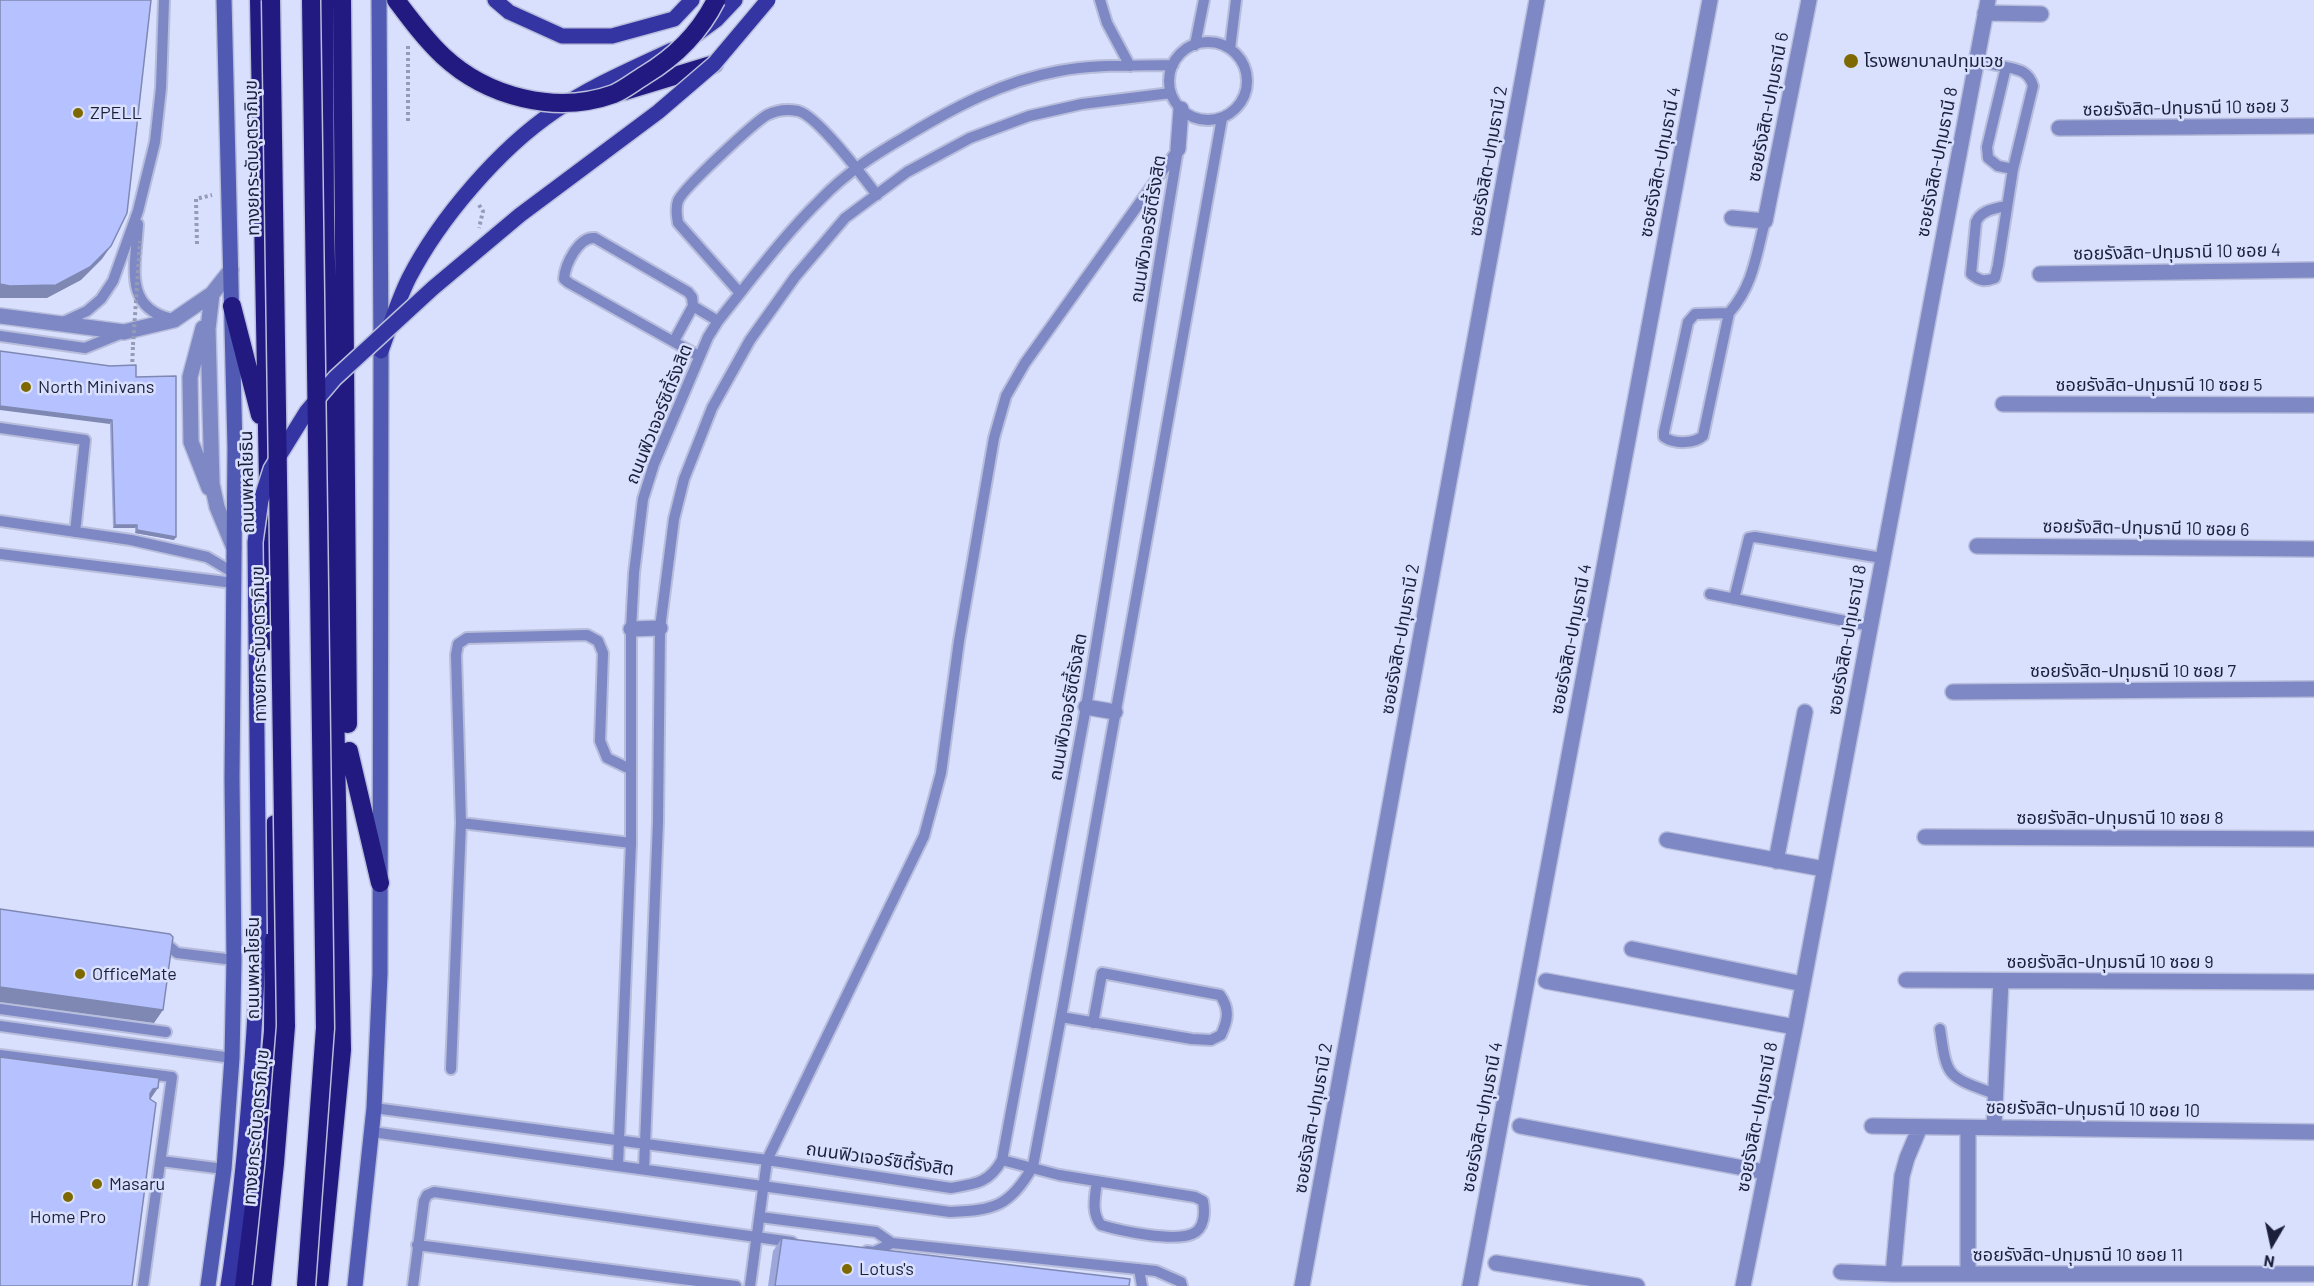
<!DOCTYPE html>
<html>
<head>
<meta charset="utf-8">
<style>
  body { margin:0 }
  #map { position:relative; width:2314px; height:1286px; overflow:hidden; background:#d9e0fe; font-family:Barlow,sans-serif }
  canvas { display:block }
  .north { position:absolute; left:2242px; top:1214px; width:60px; height:60px; -webkit-text-stroke:4px #d9e0fe; paint-order:stroke; rotate:189deg; font-size:16px; font-weight:700; line-height:24px; text-align:center; color:#1b1f3a }
  .north::after { content:''; display:block; margin:auto; width:21px; height:27px; background:#1b1f3a; clip-path:polygon(50% 0,100% 100%,50% 72%,0 100%) }
</style>
</head>
<body>
<div id="map">
<canvas width="2314" height="1286"></canvas>
<div class="north">N</div>
</div>
<script>
const ctx = document.querySelector('canvas').getContext('2d');
ctx.lineJoin = 'round';
function trace(path, color, width, dash) {
  ctx.strokeStyle = color;
  ctx.lineWidth = width;
  ctx.lineCap = dash ? 'butt' : 'round';
  ctx.setLineDash(dash || []);
  ctx.stroke(path);
}
function fill(path, color) {
  ctx.fillStyle = color;
  ctx.fill(path, 'evenodd');
}
function label(font, color, halo, rows, align = 'center') {
  ctx.font = font + ' Barlow,"Noto Sans Thai",sans-serif';
  ctx.lineWidth = 5;
  ctx.setLineDash([]);
  ctx.textBaseline = 'middle';
  ctx.strokeStyle = halo;
  ctx.fillStyle = color;
  for (const [text, x, y, turn = 0] of rows) {
    ctx.save();
    ctx.translate(x, y);
    ctx.rotate((+turn || 0) * Math.PI / 180);
    ctx.textAlign = isNaN(turn) ? turn : align;
    if (halo) ctx.strokeText(text, 0, 0);
    ctx.fillText(text, 0, 0);
    ctx.restore();
  }
}
const path = new Path2D(`
  M 479,205 L 483,211 L 479,228
  M 197,244 L 196,199 L 212,195
  M 132,368 L 133,345`);
const lane = new Path2D(`
  M 1100,0 L 1107,23 L 1130,66
  M1169 81a39 39 0 1 1 78 0a39 39 0 1 1-78 0Z
  M 1195,45 L 1204,0
  M 1230,49 L 1236,0
  M 1976,61 L 2006,67
  M 2006,206 C 1994,209 1981,210 1976,222 L 1971,274 C 1980,281 1984,282 1995,278 L 1998,265 L 2013,169 L 2033,86 C 2029,71 2019,70 2006,67 L 1987,147 L 1988,158 L 1998,166 L 2013,169
  M 138,224 C 136,263 122,308 172,319
  M 740,293 L 678,223 C 677,216 675,209 678,201 C 682,189 755,122 767,115 C 777,110 788,109 798,111 C 818,116 863,177 877,195
  M 693,306 L 718,321
  M 1729,313 L 1695,314 L 1688,322 L 1664,432 L 1664,437 C 1674,444 1694,444 1703,436 L 1729,313 C 1753,286 1756,256 1765,221
  M 59,324 L 87,311 L 101,299 L 113,281 L 138,211 L 155,142 L 161,88 L 164,0
  M 0,336 L 85,348 L 122,333
  M 674,341 L 693,306 L 692,297 L 688,292 L 595,238 C 579,236 565,264 564,279 L 569,283 L 699,356
  M 0,428 L 85,440 L 75,532
  M 0,521 L 131,540 L 207,557 L 234,573
  M 0,554 L 234,583
  M 1710,594 L 1870,626
  M 1734,599 L 1749,538 L 1755,537 L 1882,558
  M 461,823 L 456,655 L 458,644 L 467,638 L 587,635 L 598,641 L 603,653 L 600,741 L 607,758 L 630,769
  M 162,940 L 177,953 L 234,960
  M 0,1009 L 166,1032
  M 1061,1017 L 1192,1039 L 1211,1040 L 1221,1035 C 1228,1020 1230,1009 1220,995 L 1102,973 L 1093,1023
  M 0,1026 L 232,1058
  M 1940,1029 C 1947,1079 1947,1076 1995,1094
  M 0,1055 L 172,1077 L 143,1286
  M 451,1069 L 461,823 L 631,843
  M 374,1108 L 767,1160 L 951,1188 C 976,1184 989,1183 1002,1160 L 1086,707 L 1178,149
  M 372,1132 L 950,1212 C 994,1210 1010,1207 1033,1166 L 1061,1017 L 1222,118
  M 1002,1160 L 1059,1175 L 1195,1197 L 1203,1201 C 1205,1212 1205,1229 1192,1234 C 1173,1242 1121,1231 1101,1225 C 1091,1213 1095,1197 1097,1181
  M 161,1161 L 224,1169
  M 618,1165 L 631,843 L 631,629 L 634,573 L 643,499 L 654,464 L 708,337 L 718,321 C 751,280 783,236 821,199 C 846,173 874,155 905,137 C 953,108 1003,81 1059,71 C 1096,64 1135,66 1173,65
  M 644,1169 L 658,822 L 660,628 L 674,519 L 684,479 L 712,408 L 750,340 L 795,277 L 845,218 L 907,172 L 970,138 L 1029,116 L 1082,104 L 1171,93
  M 760,1217 L 876,1232 L 892,1243 L 1156,1271 L 1181,1282 L 1182,1286
  M 417,1245 L 736,1286
  M 867,1251 L 874,1252 L 892,1243
  M 1139,1269 L 1142,1286
  M 413,1286 L 424,1201 L 427,1195 L 434,1192 L 792,1242
  M 750,1286 L 767,1160 L 924,836 L 941,773 L 959,641 L 994,438 L 1006,396 L 1025,363 L 1176,152`);
const street = new Path2D(`
  M 1985,13 L 2041,14
  M 2059,128 L 2314,126
  M 1178,149 L 1181,109
  M 1732,218 L 1765,221 L 1809,0
  M 2040,274 L 2314,270
  M 212,294 L 208,329 L 212,484 L 217,507 L 234,548
  M 0,316 L 124,332 L 174,320 L 212,294 L 231,270
  M 203,328 L 190,377 L 191,442 L 209,488
  M 2003,404 L 2314,405
  M 1977,546 L 2314,549
  M 631,629 L 660,628
  M 1953,692 L 2314,689
  M 1086,707 L 1115,712
  M 1925,837 L 2314,839
  M 1667,840 L 1824,869
  M 1776,861 L 1805,712
  M 1632,949 L 1803,984
  M 1906,980 L 2314,982
  M 1546,981 L 1795,1027
  M 1520,1126 L 1765,1172
  M 1872,1126 L 2314,1132
  M 1994,1127 L 2001,981
  M 1968,1128 L 1968,1274
  M 1496,1263 L 1637,1286
  M 1841,1272 L 1893,1274 L 2314,1274
  M 1893,1274 L 1902,1176 L 1907,1158 L 1920,1127
  M 1302,1286 L 1537,0
  M 1470,1286 L 1710,0
  M 1743,1286 L 1795,1027 L 1988,0`);
const secondary = new Path2D(`
  M 208,1286 L 224,1169 L 232,1058 L 234,960 L 232,778 L 235,448 L 224,0
  M 355,1286 L 374,1108 L 380,974 L 381,351 L 379,0`);
const primary = new Path2D(`
  M 495,0 L 509,12 L 562,36 L 612,36 L 674,19 L 692,0
  M 697,34 L 716,20 L 735,0
  M 381,351 C 390,327 397,302 409,278 C 440,218 499,149 555,111 C 591,86 632,69 672,50
  M 228,1286 C 246,1169 254,1052 259,934`);
const highway = new Path2D(`
  M 259,0 L 271,641
  M 342,0 L 348,724
  M 625,91 L 714,64
  M 232,306 L 260,415
  M 349,751 L 380,883
  M 244,1286 L 263,1134 L 273,1031 L 275,824
  M 319,1286 L 342,1050 L 325,213 L 324,0`);
const pathBridge = new Path2D(`
  M 408,46 L 408,121
  M 133,345 L 140,241`);
const primaryBridge = new Path2D(`
  M 259,934 L 255,542 L 261,500 L 271,469 L 307,411 L 335,378 L 433,288 L 520,215 L 658,112 L 714,64 L 768,0`);
const highwayBridge = new Path2D(`
  M 396,0 C 411,20 425,39 443,56 C 487,97 556,115 614,94 C 624,90 635,81 645,75 C 675,57 700,32 716,0
  M 262,1286 L 275,1163 L 286,1026 L 271,0
  M 306,1286 L 325,1028 L 311,0`);
const wall = new Path2D(`
  M 136,377 L 176,537 L 174,540 L 135,533 L 135,528 L 113,528 L 110,424 Z
  M 782,1238 L 1129,1286 L 768,1286 L 773,1251 Z`);
const shadedWall = new Path2D(`
  M 111,246 L 102,259 L 81,280 L 47,298 L 0,298 L 0,284 Z
  M 0,406 L 112,420 L 110,424 L 0,410 Z
  M 115,525 L 137,525 L 135,528 L 113,528 Z
  M 137,530 L 176,537 L 174,540 L 135,533 Z
  M 0,987 L 163,1010 L 154,1023 L 0,1002 Z
  M 158,1088 L 149,1101 L 144,1101 L 153,1089 Z`);
const building = new Path2D(`
  M 0,0 L 151,0 L 127,213 L 111,246 L 90,267 L 56,285 L 10,286 L 0,284 Z
  M 0,351 L 110,366 L 136,365 L 136,377 L 176,376 L 176,537 L 137,530 L 137,525 L 115,525 L 112,420 L 0,406 Z
  M 0,909 L 170,934 L 173,937 L 163,1010 L 0,987 Z
  M 0,1057 L 159,1078 L 158,1088 L 153,1089 L 150,1094 L 150,1099 L 156,1103 L 132,1286 L 0,1286 Z
  M 782,1238 L 1130,1279 L 1129,1286 L 775,1286 Z`);
const markers = [
  [1851,61,8,"#7e6901"],
  [78,113,6,"#7e6901"],
  [26,387,6,"#7e6901"],
  [80,974,6,"#7e6901"],
  [97,1184,6,"#7e6901"],
  [68,1197,6,"#7e6901"],
  [847,1269,6,"#7e6901"]
];
const poiNames = [
  ["โรงพยาบาลปทุมเวช",1864,61],
  ["ZPELL",90,113],
  ["North Minivans",38,387],
  ["OfficeMate",92,974],
  ["Masaru",109,1184],
  ["Home Pro",68,1217,"center"],
  ["Lotus's",859,1269]
];
const streetNames = [
  ["ซอยรังสิต-ปทุมธานี 6",1768,107,-79],
  ["ซอยรังสิต-ปทุมธานี 10 ซอย 3",2186,108,-1],
  ["ทางยกระดับอุตราภิมุข",252,158,-91],
  ["ซอยรังสิต-ปทุมธานี 2",1488,161,-80],
  ["ซอยรังสิต-ปทุมธานี 4",1660,162,-79],
  ["ซอยรังสิต-ปทุมธานี 8",1937,162,-79],
  ["ถนนฟิวเจอร์ซิตี้รังสิต",1148,229,-81],
  ["ซอยรังสิต-ปทุมธานี 10 ซอย 4",2177,252,-1],
  ["ซอยรังสิต-ปทุมธานี 10 ซอย 5",2159,385],
  ["ถนนฟิวเจอร์ซิตี้รังสิต",659,414,-68],
  ["ถนนพหลโยธิน",247,482,-91],
  ["ซอยรังสิต-ปทุมธานี 10 ซอย 6",2146,528,1],
  ["ซอยรังสิต-ปทุมธานี 2",1400,639,-80],
  ["ซอยรังสิต-ปทุมธานี 4",1571,639,-79],
  ["ซอยรังสิต-ปทุมธานี 8",1847,640,-80],
  ["ทางยกระดับอุตราภิมุข",259,644,-91],
  ["ซอยรังสิต-ปทุมธานี 10 ซอย 7",2133,671],
  ["ถนนฟิวเจอร์ซิตี้รังสิต",1068,707,-80],
  ["ซอยรังสิต-ปทุมธานี 10 ซอย 8",2120,818],
  ["ซอยรังสิต-ปทุมธานี 10 ซอย 9",2110,962],
  ["ถนนพหลโยธิน",253,968,-90],
  ["ซอยรังสิต-ปทุมธานี 10 ซอย 10",2093,1109,1],
  ["ซอยรังสิต-ปทุมธานี 4",1482,1117,-79],
  ["ซอยรังสิต-ปทุมธานี 8",1757,1117,-79],
  ["ซอยรังสิต-ปทุมธานี 2",1313,1118,-80],
  ["ทางยกระดับอุตราภิมุข",256,1127,-85],
  ["ถนนฟิวเจอร์ซิตี้รังสิต",880,1159,8],
  ["ซอยรังสิต-ปทุมธานี 10 ซอย 11",2078,1255]
];
trace(lane, '#b7bddb', 14);
trace(street, '#b7bddb', 18);
trace(secondary, '#b7bddb', 18);
trace(primary, '#b7bddb', 18);
trace(highway, '#b7bddb', 21);
trace(path, '#959bb7', 4, [3, 3]);
trace(lane, '#7d88c5', 10);
trace(street, '#7d88c5', 15);
trace(secondary, '#505ab3', 15);
trace(primary, '#3435a3', 15);
trace(highway, '#221a81', 18);
trace(primaryBridge, '#b7bddb', 18, []);
trace(highwayBridge, '#b7bddb', 21, []);
trace(pathBridge, '#959bb7', 4, [3, 3]);
trace(primaryBridge, '#3435a3', 15);
trace(highwayBridge, '#221a81', 18);
fill(wall, '#9da7db');
fill(shadedWall, '#7f88b2');
fill(building, '#b6c2ff');
trace(building, '#7f88b2', 1.5);
for (const [x, y, r, color] of markers) {
  const dot = new Path2D();
  dot.arc(x, y, r, 0, 2 * Math.PI);
  ctx.fillStyle = color;
  ctx.fill(dot);
  trace(dot, '#d9e0fe', 2);
}
label('18px', '#1b1f3a', '#d9e0fe', poiNames, 'left');
label('18px', '#1b1f3a', '#d9e0fe', streetNames);
</script>
</body>
</html>
